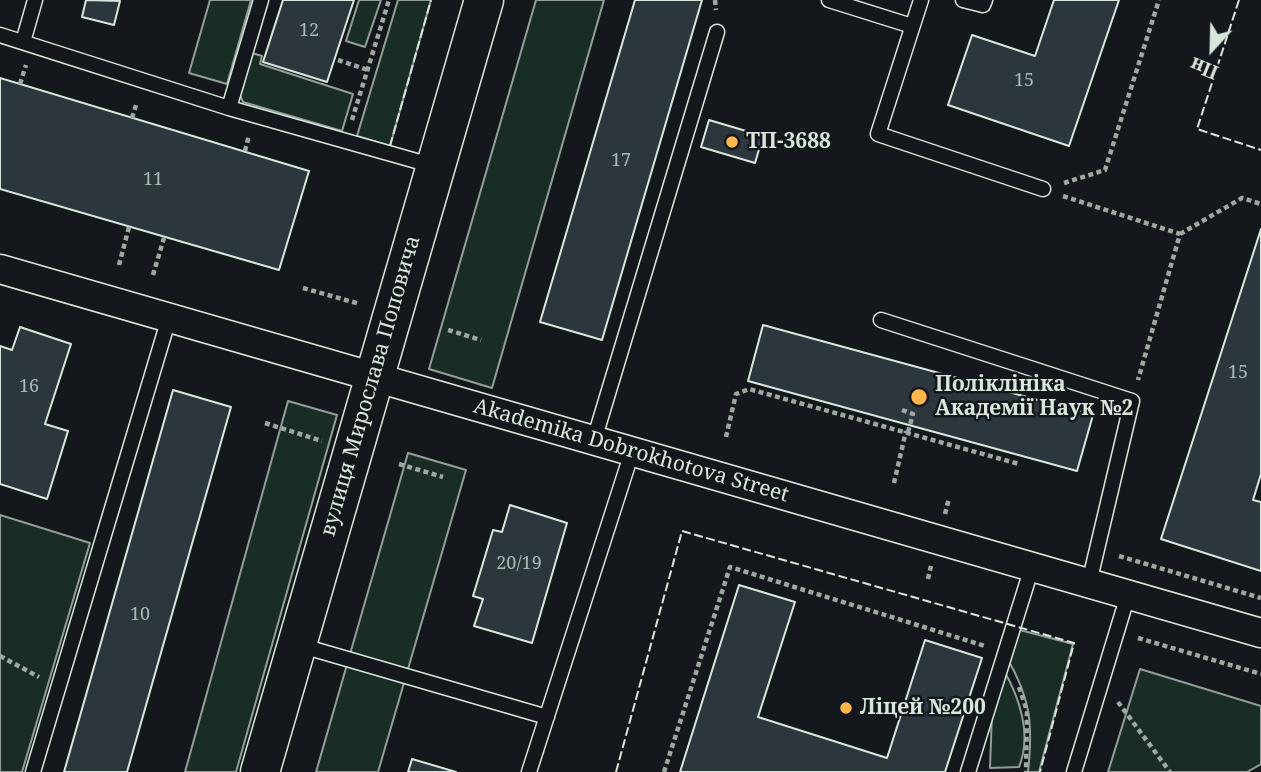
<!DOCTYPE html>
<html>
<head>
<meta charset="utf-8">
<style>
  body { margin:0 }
  #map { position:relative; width:1261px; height:772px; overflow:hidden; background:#14181c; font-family:"Noto Serif",serif }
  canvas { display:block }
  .north { position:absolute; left:1177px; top:14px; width:70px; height:70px; -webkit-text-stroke:5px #14181c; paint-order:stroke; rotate:202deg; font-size:19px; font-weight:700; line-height:28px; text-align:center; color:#d8e6dc }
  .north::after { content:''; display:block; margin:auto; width:24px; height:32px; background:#d8e6dc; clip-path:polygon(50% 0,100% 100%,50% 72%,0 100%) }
</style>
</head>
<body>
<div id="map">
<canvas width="1261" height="772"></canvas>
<div class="north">Пн</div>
</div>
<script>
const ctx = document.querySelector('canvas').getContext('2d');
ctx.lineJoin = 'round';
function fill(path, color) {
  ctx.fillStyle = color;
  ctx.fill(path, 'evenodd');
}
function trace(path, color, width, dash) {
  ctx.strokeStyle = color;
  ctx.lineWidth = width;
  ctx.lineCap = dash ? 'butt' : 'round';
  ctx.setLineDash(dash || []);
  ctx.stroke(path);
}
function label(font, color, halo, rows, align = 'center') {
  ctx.font = font + ' "Noto Serif",serif';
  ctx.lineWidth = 5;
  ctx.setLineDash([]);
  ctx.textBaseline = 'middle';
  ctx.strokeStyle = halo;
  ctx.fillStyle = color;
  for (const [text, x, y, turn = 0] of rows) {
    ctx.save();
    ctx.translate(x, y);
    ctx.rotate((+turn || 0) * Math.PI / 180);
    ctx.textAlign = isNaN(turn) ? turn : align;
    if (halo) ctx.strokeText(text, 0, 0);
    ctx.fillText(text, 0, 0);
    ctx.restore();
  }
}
const green = new Path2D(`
  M 210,0 L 251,0 L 227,84 L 189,73 Z
  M 359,0 L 381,0 L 365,47 L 346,41 Z
  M 398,0 L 431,0 L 390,146 L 357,136 Z
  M 536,0 L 604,0 L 492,388 L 429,369 Z
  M 252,53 L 262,56 L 260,64 L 353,94 L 342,131 L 243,102 L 239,93 Z
  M 288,401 L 337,415 L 236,772 L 185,772 Z
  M 408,453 L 466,470 L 378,772 L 316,772 Z
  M 0,515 L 90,543 L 22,772 L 0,772 Z
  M 1016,629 L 1073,644 L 1039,772 L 1028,772 C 1033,726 1031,699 1007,658 Z
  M 1003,669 C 1020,698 1032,735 1019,767 L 990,768 L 992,713 Z
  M 1140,669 L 1261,706 L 1261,764 L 1247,772 L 1108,772 Z`);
const building = new Path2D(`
  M 86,0 L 120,1 L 114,25 L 82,17 Z
  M 283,0 L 354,0 L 327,82 L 263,62 Z
  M 635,0 L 702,0 L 602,340 L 540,322 Z
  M 1054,0 L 1119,0 L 1069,146 L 948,105 L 972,35 L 1035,56 Z
  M 0,78 L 309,171 L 279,270 L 0,189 Z
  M 709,120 L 763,136 L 755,163 L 701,147 Z
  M 1261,229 L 1261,474 L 1253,500 L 1261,502 L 1261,571 L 1161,539 Z
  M 763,325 L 1093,415 L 1077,471 L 748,381 Z
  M 20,327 L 71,344 L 45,424 L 68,431 L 47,499 L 0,484 L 0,346 L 12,350 Z
  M 173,390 L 231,407 L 127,772 L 64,772 Z
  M 510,505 L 567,523 L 532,643 L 474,626 L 483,599 L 473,596 L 493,530 L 502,532 Z
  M 739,585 L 795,602 L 758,717 L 887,758 L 925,640 L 982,658 L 945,772 L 680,772 Z
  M 412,759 L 456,772 L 408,772 Z`);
const path = new Path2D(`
  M 715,0 L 716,10
  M 338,60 L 368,70
  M 20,84 L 26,65
  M 132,118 L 137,102
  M 352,120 L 389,0
  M 245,151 L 249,135
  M 1064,183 L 1105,170 L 1159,0
  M 1063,196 L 1180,234 L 1138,380
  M 1180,234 L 1242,198 L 1261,204
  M 119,265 L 129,227
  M 153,275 L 164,238
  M 303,288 L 360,304
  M 448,330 L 481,340
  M 902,410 L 913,414 L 908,432
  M 265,423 L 322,441
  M 726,437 L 736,394 L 749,389 L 1019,464
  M 399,464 L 443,477
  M 894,483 L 906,431
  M 945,514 L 949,498
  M 1119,556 L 1261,598
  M 928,579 L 931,566
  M 1138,638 L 1261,674
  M 0,656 L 39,677
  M 1019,687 L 1027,711 L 1026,772
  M 1118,702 L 1170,772
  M 664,772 L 730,567 L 985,646`);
const lane = new Path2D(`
  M 829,0 L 912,26
  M 921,0 L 878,134 L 1043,189
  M 963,0 L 983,5 L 985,0
  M 0,35 L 229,108 L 434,166
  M 23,42 L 35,0
  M 229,108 L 261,0
  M 881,320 L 1132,401 L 1089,583
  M 594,440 L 717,32
  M 299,645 L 547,717
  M 33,772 L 169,318
  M 529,772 L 632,452
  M 968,772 L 1032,567
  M 1074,772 L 1128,595`);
const street = new Path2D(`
  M 0,269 L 1261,633`);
const secondary = new Path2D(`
  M 260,772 L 484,0`);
const fence = new Path2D(`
  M 1239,0 L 1197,129 L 1261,150
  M 390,146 L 431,0
  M 616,772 L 682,531 L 1074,643 L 1040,772`);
const markers = [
  [732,142,7,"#ffb74d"],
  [919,397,9,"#ffb74d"],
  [846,708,7,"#ffb74d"]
];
const numberNames = [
  ["12",309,31],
  ["15",1024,81],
  ["17",621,161],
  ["11",153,180],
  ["15",1238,373],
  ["16",29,387],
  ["20/19",519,564],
  ["10",140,615]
];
const poiNames = [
  ["ТП-3688",746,142],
  ["Поліклініка",935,385],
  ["Академії Наук №2",935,409],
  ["Ліцей №200",860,708]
];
const streetNames = [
  ["вулиця Мирослава Поповича",371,386,-74],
  ["Akademika Dobrokhotova Street",631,451,16]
];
fill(green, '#1a2d24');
trace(green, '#939e99', 2);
fill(building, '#2c363c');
trace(building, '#d8e6dc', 2);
trace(lane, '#d8e6dc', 17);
trace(street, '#d8e6dc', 31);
trace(secondary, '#d8e6dc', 41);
trace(path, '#9da8a2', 4.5, [5, 3.5]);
trace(lane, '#14181c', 14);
trace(street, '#14181c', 28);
trace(secondary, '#14181c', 38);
trace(fence, '#d8e6dc', 2, [9, 3.5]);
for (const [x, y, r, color] of markers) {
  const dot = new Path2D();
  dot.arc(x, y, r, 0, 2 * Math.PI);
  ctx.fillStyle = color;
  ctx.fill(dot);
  trace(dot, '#14181c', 2.5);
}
label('18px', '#adbab4', null, numberNames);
label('bold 21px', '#d8e6dc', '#14181c', poiNames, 'left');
label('21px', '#d8e6dc', '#14181c', streetNames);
</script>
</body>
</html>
